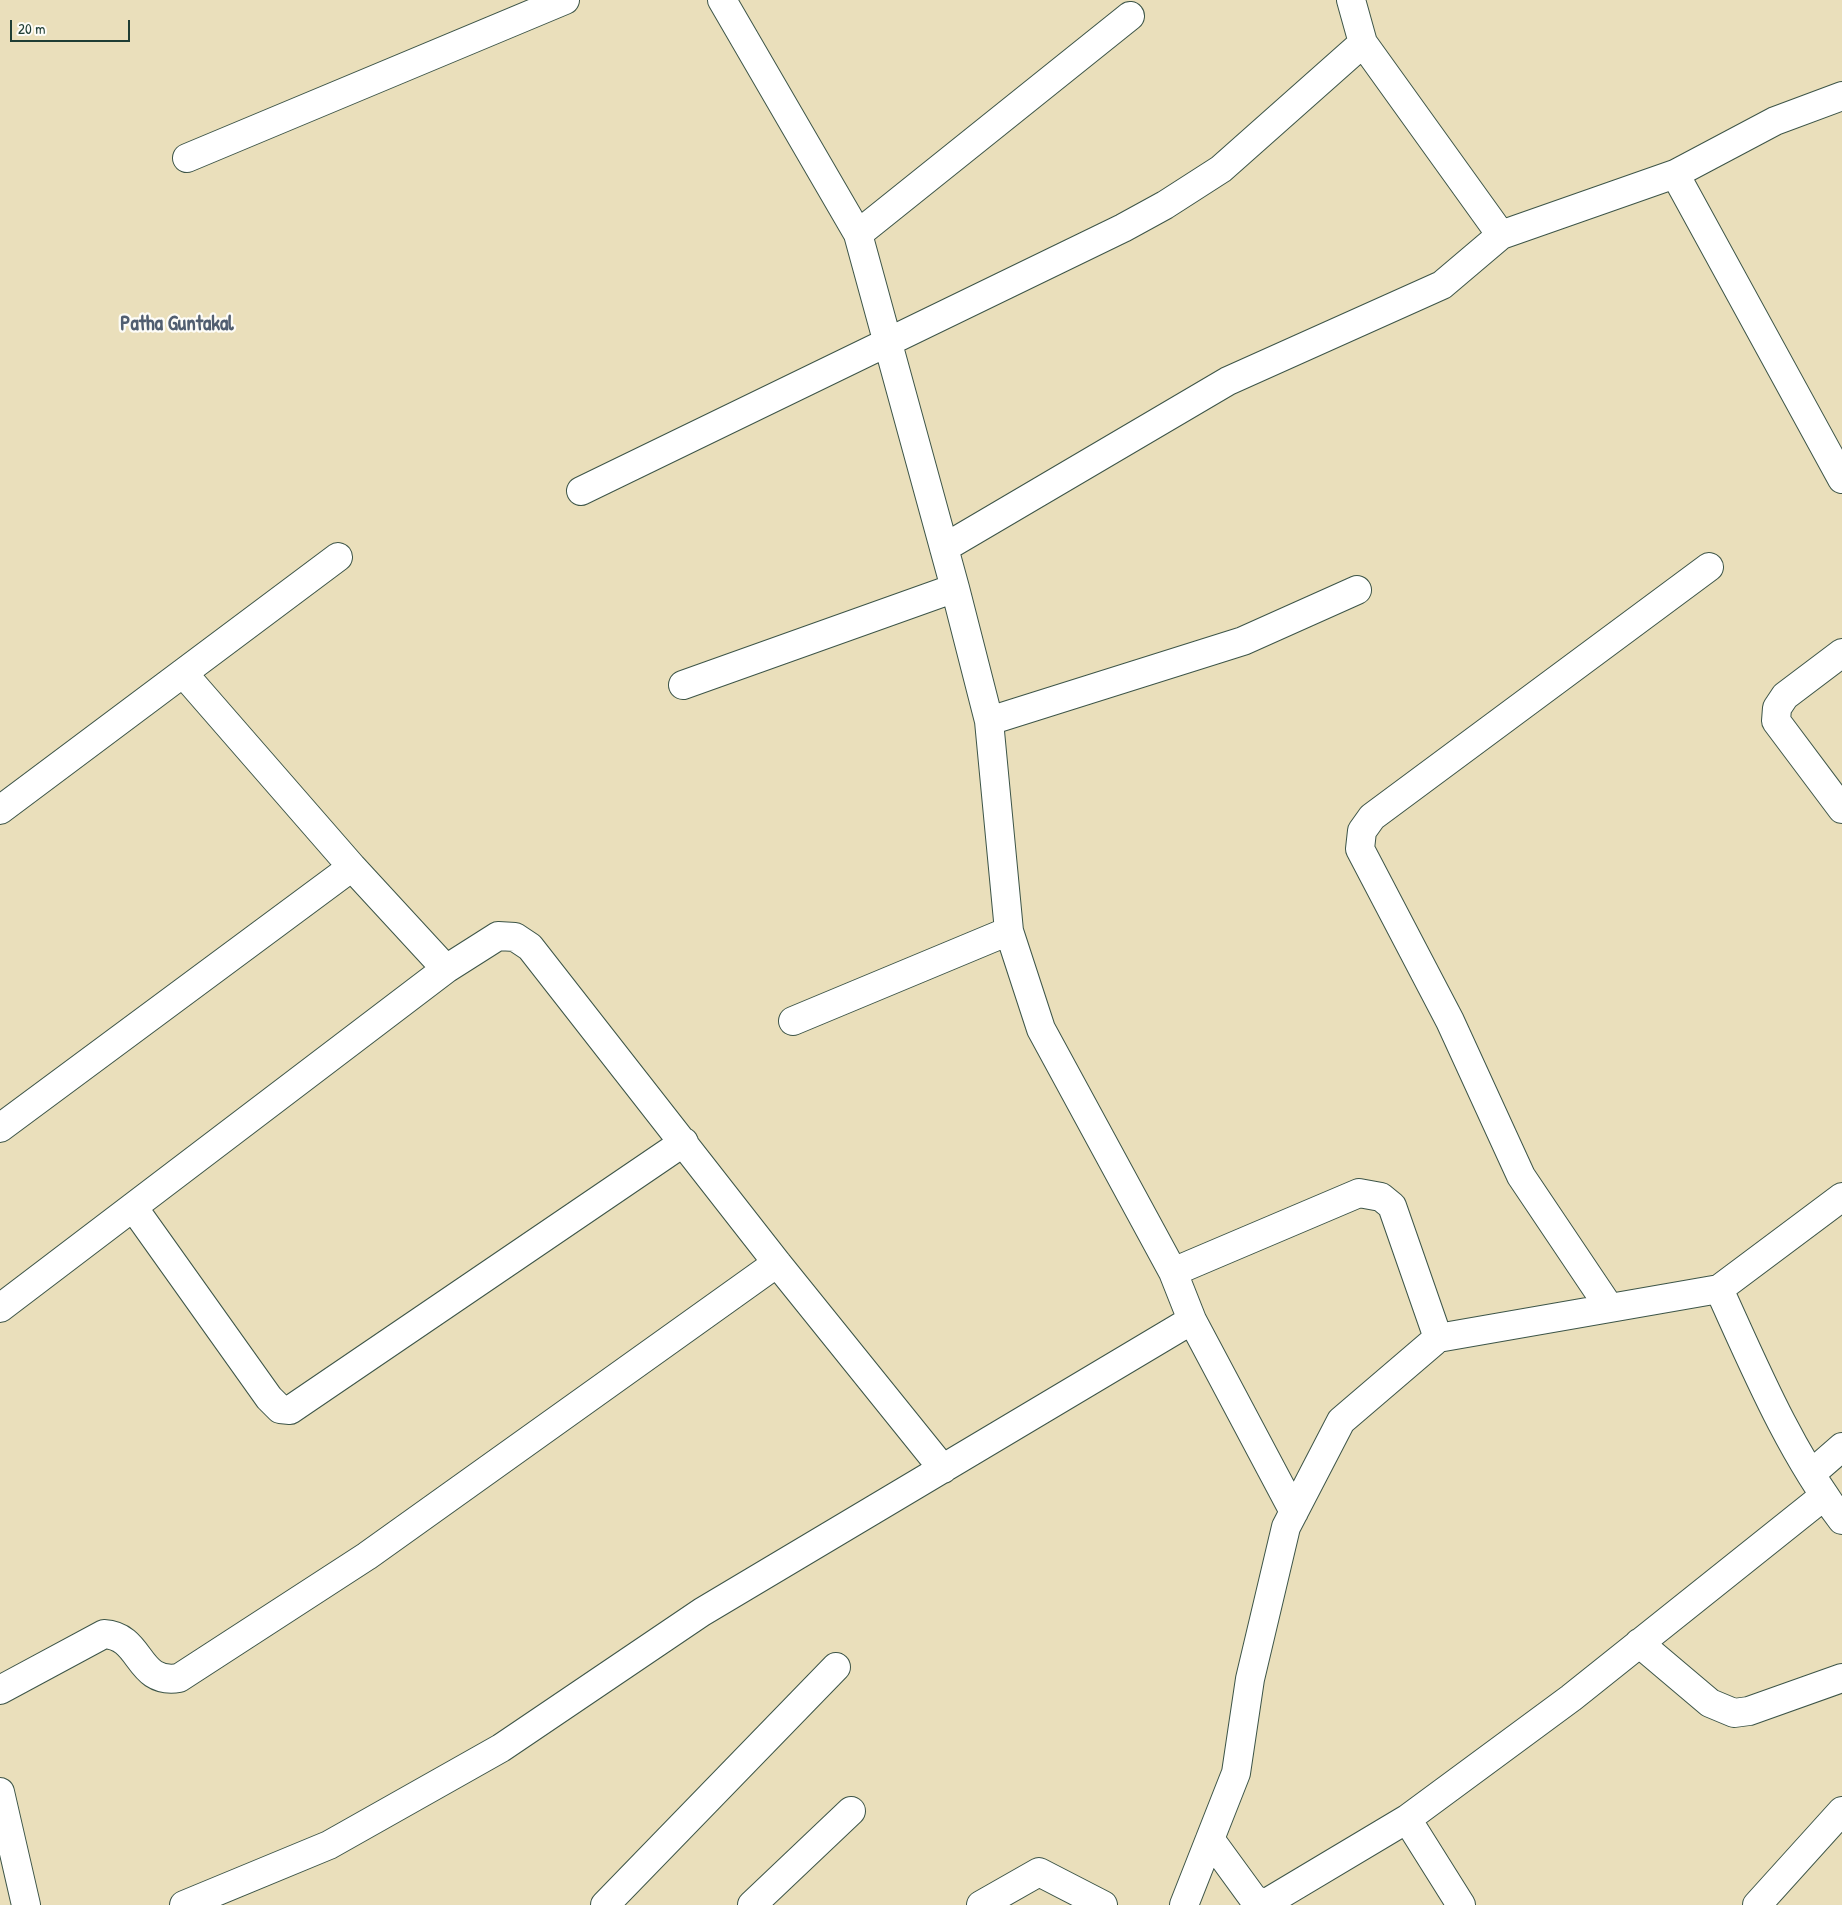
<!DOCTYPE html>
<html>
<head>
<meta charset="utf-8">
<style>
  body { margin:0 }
  #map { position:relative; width:1842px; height:1905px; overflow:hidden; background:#eadfbb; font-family:"Patrick Hand",sans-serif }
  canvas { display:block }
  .scale { position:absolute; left:10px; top:20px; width:120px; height:22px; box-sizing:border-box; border:2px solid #1f3d34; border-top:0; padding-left:6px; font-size:15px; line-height:18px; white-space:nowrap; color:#1f3d34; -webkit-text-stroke:4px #fdfcf7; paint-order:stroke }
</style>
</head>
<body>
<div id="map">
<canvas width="1842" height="1905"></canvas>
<div class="scale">20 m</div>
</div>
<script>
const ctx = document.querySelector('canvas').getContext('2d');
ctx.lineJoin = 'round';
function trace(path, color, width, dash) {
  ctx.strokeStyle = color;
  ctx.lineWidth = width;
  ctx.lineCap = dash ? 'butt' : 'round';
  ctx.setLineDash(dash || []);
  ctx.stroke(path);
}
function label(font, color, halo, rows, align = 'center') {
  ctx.font = font + ' "Patrick Hand",sans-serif';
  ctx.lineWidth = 4.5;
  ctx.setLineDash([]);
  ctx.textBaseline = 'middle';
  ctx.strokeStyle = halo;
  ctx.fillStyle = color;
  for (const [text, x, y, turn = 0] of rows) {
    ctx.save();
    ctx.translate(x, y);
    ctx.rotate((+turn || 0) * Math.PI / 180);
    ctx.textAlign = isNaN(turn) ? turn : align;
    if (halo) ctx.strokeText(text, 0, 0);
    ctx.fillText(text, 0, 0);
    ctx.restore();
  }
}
const minor = new Path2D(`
  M 1351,0 L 1363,43 L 1501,235
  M 187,158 L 565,0
  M 1675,174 L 1842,479
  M 858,234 L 1130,16
  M 581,491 L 1123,228 L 1165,205 L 1221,169 L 1363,43
  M 944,548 L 1228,381 L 1442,285 L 1501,235 L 1675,174 L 1775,121 L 1842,96
  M 1842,653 L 1785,696 L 1777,708 L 1776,721 L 1842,809
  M 183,673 L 352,867 L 446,969
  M 683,685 L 955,588
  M 989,721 L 1243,641 L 1357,590
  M 0,810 L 338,557
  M 793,1021 L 1009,931
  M 0,1128 L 352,867
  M 133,1207 L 269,1398 L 280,1409 L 290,1410 L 684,1142
  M 1173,1272 L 1359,1193 L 1381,1197 L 1392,1206 L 1438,1338
  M 1719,1289 C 1755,1368 1789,1450 1842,1520
  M 1609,1307 L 1521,1176 L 1450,1021 L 1360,849 L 1362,831 L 1372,817 L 1709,567
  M 0,1308 L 446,969 L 498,936 L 515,937 L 530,947 L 777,1263 L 943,1469
  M 1192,1320 L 1294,1512
  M 1811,1474 L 1842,1447
  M 1639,1643 L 1710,1703 L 1734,1713 L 1749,1711 L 1842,1678
  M 0,1690 L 104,1634 C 143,1636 136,1685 179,1678 L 367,1556 L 777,1263
  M 0,1792 L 26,1905
  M 1407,1819 L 1461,1905
  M 1210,1839 L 1253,1898 L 1260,1902 L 1268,1902 L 1407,1819 L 1571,1698 L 1824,1496
  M 184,1905 L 329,1845 L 501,1748 L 702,1612 L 1192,1320 L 1173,1272 L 1041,1029 L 1009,931 L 989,721 L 955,588 L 858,234 L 722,0
  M 605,1905 L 836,1667
  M 752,1905 L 851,1811
  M 981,1905 L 1039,1872 L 1103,1905
  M 1184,1905 L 1236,1773 L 1250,1679 L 1286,1527 L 1341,1421 L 1438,1338 L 1719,1289 L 1842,1197
  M 1757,1905 L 1842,1811`);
const districtNames = [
  ["Patha Guntakal",177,324]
];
trace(minor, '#3d5548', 30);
trace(minor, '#fff', 28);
label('bold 21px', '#515e70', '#fdfcf7', districtNames);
</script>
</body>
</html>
